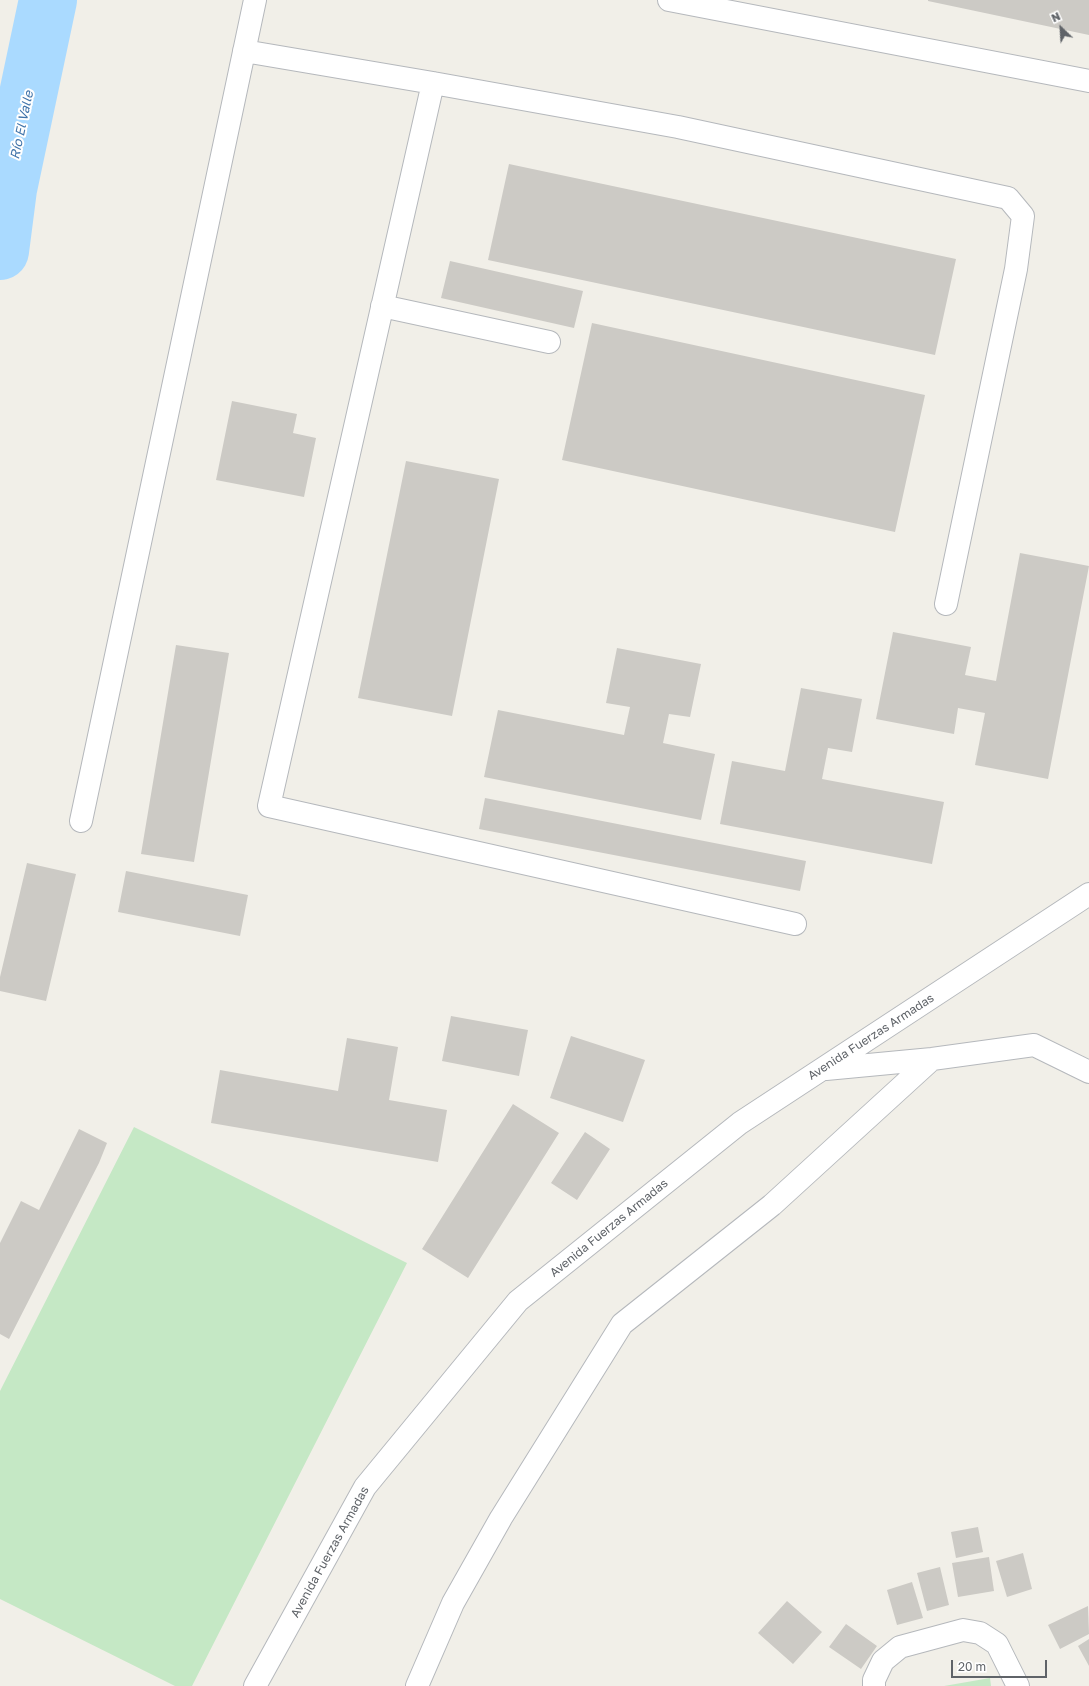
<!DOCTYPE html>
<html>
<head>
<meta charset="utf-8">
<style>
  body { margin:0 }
  #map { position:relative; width:1089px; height:1686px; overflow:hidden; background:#f1efe8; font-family:"Golos Text",sans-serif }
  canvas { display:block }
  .north { position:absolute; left:1041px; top:8px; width:40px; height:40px; -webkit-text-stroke:3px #fff; paint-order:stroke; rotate:335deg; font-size:11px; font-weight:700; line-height:16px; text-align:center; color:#5f6368 }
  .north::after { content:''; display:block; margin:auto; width:14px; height:18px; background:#5f6368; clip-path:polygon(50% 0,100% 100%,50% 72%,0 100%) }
  .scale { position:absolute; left:951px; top:1660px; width:96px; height:18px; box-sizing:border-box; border:2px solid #5f6368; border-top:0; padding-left:5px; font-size:12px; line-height:14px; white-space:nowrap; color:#5f6368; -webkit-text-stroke:3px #fff; paint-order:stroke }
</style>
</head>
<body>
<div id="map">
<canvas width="1089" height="1686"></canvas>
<div class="north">N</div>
<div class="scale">20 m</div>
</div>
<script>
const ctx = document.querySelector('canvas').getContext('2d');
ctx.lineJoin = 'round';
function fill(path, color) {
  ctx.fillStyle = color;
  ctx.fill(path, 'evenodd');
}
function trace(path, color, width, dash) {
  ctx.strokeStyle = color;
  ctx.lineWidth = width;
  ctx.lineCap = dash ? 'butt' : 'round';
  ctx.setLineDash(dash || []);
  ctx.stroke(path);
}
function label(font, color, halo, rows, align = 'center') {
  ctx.font = font + ' "Golos Text",sans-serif';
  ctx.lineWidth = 4;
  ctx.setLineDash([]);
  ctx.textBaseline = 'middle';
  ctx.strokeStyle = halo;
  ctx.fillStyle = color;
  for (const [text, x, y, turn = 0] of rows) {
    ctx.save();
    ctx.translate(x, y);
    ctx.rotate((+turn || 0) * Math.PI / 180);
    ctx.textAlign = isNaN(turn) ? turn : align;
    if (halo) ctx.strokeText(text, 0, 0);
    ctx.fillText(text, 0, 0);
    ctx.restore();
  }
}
const green = new Path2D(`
  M 134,1127 L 407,1263 L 192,1686 L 175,1686 L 0,1599 L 0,1391 Z
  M 990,1678 L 991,1686 L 944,1686 Z`);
const river = new Path2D(`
  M 0,251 L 8,189 L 48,0`);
const building = new Path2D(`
  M 928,0 L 1089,0 L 1089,35 L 928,1 Z
  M 509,164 L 956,259 L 935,355 L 488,260 Z
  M 450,261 L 583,291 L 574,328 L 441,298 Z
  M 592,323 L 925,395 L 895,532 L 562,460 Z
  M 232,401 L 297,414 L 293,433 L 316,438 L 304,497 L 216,480 Z
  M 406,461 L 499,479 L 452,716 L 358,698 Z
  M 1020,553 L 1089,566 L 1048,779 L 975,765 L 985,713 L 958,708 L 954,734 L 876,719 L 893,632 L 971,647 L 965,675 L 996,681 Z
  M 176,645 L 229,653 L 194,862 L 141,854 Z
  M 617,648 L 701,664 L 690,717 L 669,714 L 663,743 L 715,754 L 701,820 L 484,777 L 498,710 L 624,735 L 630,707 L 606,703 Z
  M 801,688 L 862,699 L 852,752 L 828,748 L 822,779 L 944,802 L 932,864 L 720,824 L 732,761 L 785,771 Z
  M 485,798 L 806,861 L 800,891 L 479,829 Z
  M 27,863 L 76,874 L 46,1001 L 0,991 L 0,977 Z
  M 126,871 L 248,895 L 240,936 L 118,912 Z
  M 451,1016 L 528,1030 L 519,1076 L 442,1061 Z
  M 571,1036 L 645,1060 L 623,1122 L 550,1098 Z
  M 347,1038 L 398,1047 L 389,1100 L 447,1110 L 438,1162 L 211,1123 L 220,1070 L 338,1091 Z
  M 513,1104 L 559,1133 L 468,1278 L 422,1249 Z
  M 79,1129 L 107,1143 L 99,1163 L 9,1339 L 0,1334 L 0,1243 L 21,1201 L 39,1210 Z
  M 585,1132 L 610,1149 L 577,1200 L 551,1183 Z
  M 978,1527 L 983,1552 L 956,1558 L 951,1532 Z
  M 1023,1553 L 1032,1589 L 1007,1597 L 996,1561 Z
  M 989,1557 L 994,1591 L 958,1597 L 952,1563 Z
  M 940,1567 L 949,1605 L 927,1611 L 917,1573 Z
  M 912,1582 L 923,1618 L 897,1625 L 887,1590 Z
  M 787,1601 L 822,1632 L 793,1664 L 758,1633 Z
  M 1088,1606 L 1089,1634 L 1060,1649 L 1048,1625 Z
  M 846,1624 L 877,1646 L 861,1669 L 829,1647 Z
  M 1089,1639 L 1089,1666 L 1078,1646 Z`);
const minor = new Path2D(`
  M 669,0 L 1089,81
  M 244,51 L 433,83 L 678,127 L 1008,198 L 1023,216 L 1016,269 L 946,604
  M 433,83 L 269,806 L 795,924
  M 382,306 L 549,342
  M 81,821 L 255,0
  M 826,1069 L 932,1059 L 1034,1045 L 1089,1072
  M 255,1686 L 365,1487 L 518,1301 L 740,1123 L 1089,894
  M 417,1686 L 453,1603 L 501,1518 L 622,1324 L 772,1205 L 932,1059
  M 874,1686 L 874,1680 L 883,1661 L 900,1647 L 963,1630 L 980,1633 L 997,1644 L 1018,1686`);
const streetNames = [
  ["Avenida Fuerzas Armadas",871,1037,-33],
  ["Avenida Fuerzas Armadas",609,1228,-39],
  ["Avenida Fuerzas Armadas",330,1552,-61]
];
const waterNames = [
  ["Río El Valle",22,125,-78]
];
fill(green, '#c5e8c5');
trace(river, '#aadaff', 58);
fill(building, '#cccac5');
trace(minor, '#b5b8bc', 24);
trace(minor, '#fff', 22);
label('12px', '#5f6368', '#fff', streetNames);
label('italic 13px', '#4174aa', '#fff', waterNames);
</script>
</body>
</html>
